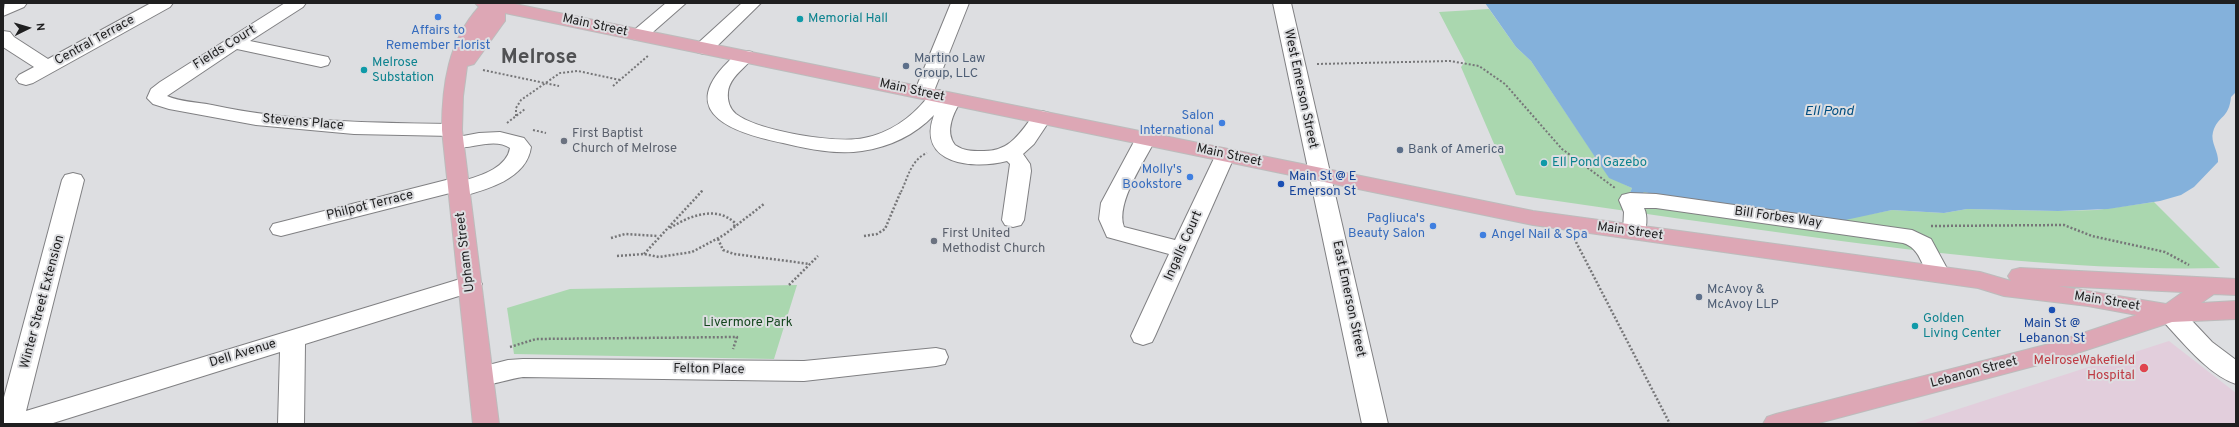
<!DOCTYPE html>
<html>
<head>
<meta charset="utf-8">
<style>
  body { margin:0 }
  #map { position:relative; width:2239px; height:427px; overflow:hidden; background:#dddee1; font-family:Overpass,sans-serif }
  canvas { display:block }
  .frame { position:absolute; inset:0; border:4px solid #1f1f20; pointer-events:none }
  .north { position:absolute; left:8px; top:8px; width:40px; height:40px; -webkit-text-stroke:3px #dddee1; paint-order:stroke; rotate:85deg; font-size:11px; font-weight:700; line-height:16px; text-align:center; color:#1f1f20 }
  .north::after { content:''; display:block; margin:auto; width:14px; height:18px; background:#1f1f20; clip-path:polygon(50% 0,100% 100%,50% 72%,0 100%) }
</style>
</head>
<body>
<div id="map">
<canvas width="2239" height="427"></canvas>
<div class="frame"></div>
<div class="north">N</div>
</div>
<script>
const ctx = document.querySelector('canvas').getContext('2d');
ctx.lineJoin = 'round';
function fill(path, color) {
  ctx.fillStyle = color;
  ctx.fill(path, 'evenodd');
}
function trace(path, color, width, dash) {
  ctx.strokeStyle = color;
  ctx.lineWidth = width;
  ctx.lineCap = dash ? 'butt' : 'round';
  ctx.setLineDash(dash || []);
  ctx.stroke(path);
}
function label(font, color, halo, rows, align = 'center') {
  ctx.font = font + ' Overpass,sans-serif';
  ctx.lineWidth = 4;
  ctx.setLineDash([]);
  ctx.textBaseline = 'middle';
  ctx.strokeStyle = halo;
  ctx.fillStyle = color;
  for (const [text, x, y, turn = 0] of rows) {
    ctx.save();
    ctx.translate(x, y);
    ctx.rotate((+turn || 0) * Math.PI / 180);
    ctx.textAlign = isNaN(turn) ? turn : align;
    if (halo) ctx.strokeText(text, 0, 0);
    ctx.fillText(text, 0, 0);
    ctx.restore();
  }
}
const medical = new Path2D(`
  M 2169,341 L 2236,393 L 2236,424 L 1912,424 Z`);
const green = new Path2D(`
  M 1489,9 L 1516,47 L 1531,61 L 1609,177 L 1632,188 L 1629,195 L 1640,197 L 1644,192 L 1654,194 L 1667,201 L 1866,215 L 1892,210 L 1944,213 L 1967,209 L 2058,211 L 2097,210 L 2154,202 L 2220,268 C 2093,271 1966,257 1841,241 C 1732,226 1624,211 1516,195 L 1461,67 L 1465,62 L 1439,12 Z
  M 797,285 L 774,359 L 514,354 L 507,308 L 570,289 Z`);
const water = new Path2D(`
  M 1485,3 L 2236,3 L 2236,92 L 2231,97 C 2229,119 2218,115 2213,132 C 2210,142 2219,152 2218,162 L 2194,187 L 2181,195 L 2160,201 L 2108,209 L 2058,211 L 1967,209 L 1944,213 L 1892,210 L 1836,222 L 1667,201 L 1654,194 L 1644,192 L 1640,197 L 1629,195 L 1632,188 L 1609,178 L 1531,61 L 1516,47 Z`);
const pathFar1 = new Path2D(`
  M 1317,64 L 1450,61 L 1479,66 L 1505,84 L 1562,149 L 1615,188
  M 483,70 L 559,86
  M 613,86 L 649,55
  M 516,116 L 516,108 L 521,100 L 560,73 L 578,71 L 620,80
  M 507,123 L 525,109
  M 533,130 L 546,133
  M 701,192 L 703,190
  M 901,192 C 908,177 911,160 927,153`);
const path = new Path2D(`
  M 1931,226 L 2064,225 L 2092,236 L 2165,252 L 2189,265
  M 670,228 C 689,216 716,205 735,223 L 734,227
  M 864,236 L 877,234 L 885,229 L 901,191
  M 611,238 L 625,234 L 658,236
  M 718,239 L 723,250 L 734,254 L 810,264
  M 1576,242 L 1670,424
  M 644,254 L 702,191
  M 617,256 L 644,254 L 659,257 L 692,252 L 724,235 L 764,204
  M 789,285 L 818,256
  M 510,347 L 536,339 L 737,337 L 733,349`);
const minor = new Path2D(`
  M 5,3 L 27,3 L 24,7 L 3,16 Z
  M 151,3 L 173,3 L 170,7 L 33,83 L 26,85 L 19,83 L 16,79 L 19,75 L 34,67 L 3,47 L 3,31 L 10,32 L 14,37 L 48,59 Z
  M 285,3 L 306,3 L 303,7 L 250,41 L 328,57 L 330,61 L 328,65 L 321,67 L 237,49 L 167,96 C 180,102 198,102 212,105 C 291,122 372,123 452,124 L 459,126 L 462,130 L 459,134 L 452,136 L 354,134 L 256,125 L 169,109 L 153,104 L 147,98 L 151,89 L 160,82 Z
  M 666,3 L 686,3 L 645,39 L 639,40 L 633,39 L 630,35 L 633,31 Z
  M 742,3 L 761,3 L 711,52 L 704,54 L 697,52 L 695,48 L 697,44 Z
  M 951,3 L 969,3 L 934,91 L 939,90 L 948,94 L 959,95 L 962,99 C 954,112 944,131 955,145 C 964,151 971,151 982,151 C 1010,152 1020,133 1035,113 L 1042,111 L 1049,113 L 1052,117 L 1034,144 L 1023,154 L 1030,164 L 1031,171 L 1024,220 L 1021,225 L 1013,227 L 1005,225 L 1002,220 L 1010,164 L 1007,161 C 973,170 916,164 934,115 C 915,135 889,147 862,151 C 837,155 808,149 783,143 C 739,134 674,115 728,62 C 736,54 741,49 752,52 L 754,56 C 746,68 730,76 728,92 C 727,101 730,109 736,114 C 758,131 837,144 864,138 C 889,133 911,118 927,98 L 917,97 L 914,93 Z
  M 1273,3 L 1291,3 L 1388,424 L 1362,424 Z
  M 500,132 L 524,138 L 531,147 C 527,179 486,190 459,197 L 450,193 L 281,236 L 273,234 L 270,229 L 273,224 L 281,222 L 458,177 L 466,180 C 483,175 507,167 510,148 C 493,136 466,152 447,147 L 444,143 L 447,139 L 479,133 Z
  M 1146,132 L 1153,134 L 1156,138 C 1145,161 1115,203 1124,227 L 1175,240 L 1218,150 L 1225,149 L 1232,150 L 1235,155 L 1155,336 L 1152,342 L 1143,345 L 1134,342 L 1131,336 L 1169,254 L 1107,237 L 1099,219 L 1101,203 L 1136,138 L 1139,134 Z
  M 73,173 L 81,175 L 84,180 L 26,411 L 470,276 L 478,278 L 482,284 L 478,290 L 305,344 L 304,424 L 278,424 L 280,352 L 50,424 L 3,424 L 3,401 L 62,180 L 65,175 Z
  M 1630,193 L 1656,194 L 1912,230 L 1931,239 L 1950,274 L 1946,280 L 1938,282 L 1930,280 C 1922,266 1920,248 1903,243 L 1656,208 L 1644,208 C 1648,216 1647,230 1642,237 L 1634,239 L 1626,237 L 1623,232 L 1624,212 L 1619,200 L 1622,195 Z
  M 2170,304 L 2179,307 L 2212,342 L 2236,360 L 2236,384 C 2208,375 2181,340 2161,319 L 2158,313 L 2161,307 Z
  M 936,348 L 945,350 L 948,357 L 945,364 L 936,366 L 804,381 L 523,377 C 507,379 488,388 473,383 L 469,376 L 473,369 L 508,360 L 523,359 L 804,361 Z`);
const major = new Path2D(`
  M 475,3 L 510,3 L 1533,211 L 1980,272 L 2011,281 L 2008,276 L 2012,270 L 2020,268 L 2236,279 L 2236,295 L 2214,294 L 2201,303 L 2236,301 L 2236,319 L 2172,322 L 2053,361 L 1815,424 L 1763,424 L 1767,417 L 1776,414 L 2053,343 L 2137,315 L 2088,306 L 2004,296 L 1978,288 L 1533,225 L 505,13 L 505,21 L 502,25 L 474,64 L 467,66 L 463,96 L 462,130 L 499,424 L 473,424 L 442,130 C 442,86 448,41 479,7 ZM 2058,286 L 2183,292 L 2166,304 Z`);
const markers = [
  [438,17,4,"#3f7fe0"],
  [800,19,4,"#0f9aa8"],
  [906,66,4,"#5c6f8a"],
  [364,70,4,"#0f9aa8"],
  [1222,123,4,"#3f7fe0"],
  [564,141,4,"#6b7280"],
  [1400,150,4,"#5c6f8a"],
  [1544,163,4,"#0f9aa8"],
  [1190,177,4,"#3f7fe0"],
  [1281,184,4,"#1a4fb4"],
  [1433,226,4,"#3f7fe0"],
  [1483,235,4,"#3f7fe0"],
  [934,241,4,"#6b7280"],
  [1699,297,4,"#5c6f8a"],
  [2052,310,4,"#1a4fb4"],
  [1915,326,4,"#0f9aa8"],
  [2144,368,5,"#e0444e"]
];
const cultureNames = [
  ["Memorial Hall",808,19],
  ["Melrose",372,63],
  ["Substation",372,78],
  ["Ell Pond Gazebo",1552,163],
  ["Golden",1923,319],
  ["Living Center",1923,334]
];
const streetNames = [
  ["Main Street",595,26,12],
  ["Central Terrace",95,41,-29],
  ["Fields Court",225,48,-32],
  ["West Emerson Street",1300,89,78],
  ["Main Street",912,91,12],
  ["Stevens Place",303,123,5],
  ["Main Street",1229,156,12],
  ["Philpot Terrace",370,206,-14],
  ["Bill Forbes Way",1778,218,8],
  ["Main Street",1630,232,8],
  ["Ingalls Court",1184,246,-66],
  ["Upham Street",466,252,-97],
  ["East Emerson Street",1348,299,78],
  ["Winter Street Extension",43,302,-75],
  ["Main Street",2107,302,9],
  ["Dell Avenue",243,354,-17],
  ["Felton Place",709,370,1],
  ["Lebanon Street",1974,373,-15]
];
const shopNames = [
  ["Affairs to",438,31,"center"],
  ["Remember Florist",438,46,"center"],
  ["Salon",1214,116],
  ["International",1214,131],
  ["Molly's",1182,170],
  ["Bookstore",1182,185],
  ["Pagliuca's",1425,219],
  ["Beauty Salon",1425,234],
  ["Angel Nail & Spa",1491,235,"left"]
];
const serviceNames = [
  ["Martino Law",914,59],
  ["Group, LLC",914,74],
  ["Bank of America",1408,150],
  ["McAvoy &",1707,290],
  ["McAvoy LLP",1707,305]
];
const worshipNames = [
  ["First Baptist",572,134],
  ["Church of Melrose",572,149],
  ["First United",942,234],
  ["Methodist Church",942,249]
];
const transitNames = [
  ["Main St @ E",1289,177],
  ["Emerson St",1289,192],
  ["Main St @",2052,324,"center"],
  ["Lebanon St",2052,339,"center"]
];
const parkNames = [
  ["Livermore Park",748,323]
];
const healthNames = [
  ["MelroseWakefield",2135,361],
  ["Hospital",2135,376]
];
const waterNames = [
  ["Ell Pond",1829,112]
];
const townNames = [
  ["Melrose",539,59]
];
fill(medical, '#e2cedc');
fill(green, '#aad7af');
fill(water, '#84b1db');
trace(minor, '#808083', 2);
trace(major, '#bcbcbc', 2);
trace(pathFar1, '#767678', 2, [2, 2]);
trace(path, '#767678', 2.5, [2, 2]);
fill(minor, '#fff');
fill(major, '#dda7b5');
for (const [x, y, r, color] of markers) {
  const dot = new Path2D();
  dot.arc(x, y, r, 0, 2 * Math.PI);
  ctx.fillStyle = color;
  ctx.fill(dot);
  trace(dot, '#dddee1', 1.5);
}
label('13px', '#0d838f', '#dddee1', cultureNames, 'left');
label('13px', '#1f1f20', '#dddee1', streetNames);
label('13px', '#366cbe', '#dddee1', shopNames, 'right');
label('13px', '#4e5e75', '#dddee1', serviceNames, 'left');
label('13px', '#5b616d', '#dddee1', worshipNames, 'left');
label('13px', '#164399', '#dddee1', transitNames, 'left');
label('13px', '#14461e', '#dddee1', parkNames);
label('13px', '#be3a42', '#dddee1', healthNames, 'right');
label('italic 14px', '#004e81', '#dddee1', waterNames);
label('bold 21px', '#505153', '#dddee1', townNames);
</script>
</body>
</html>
